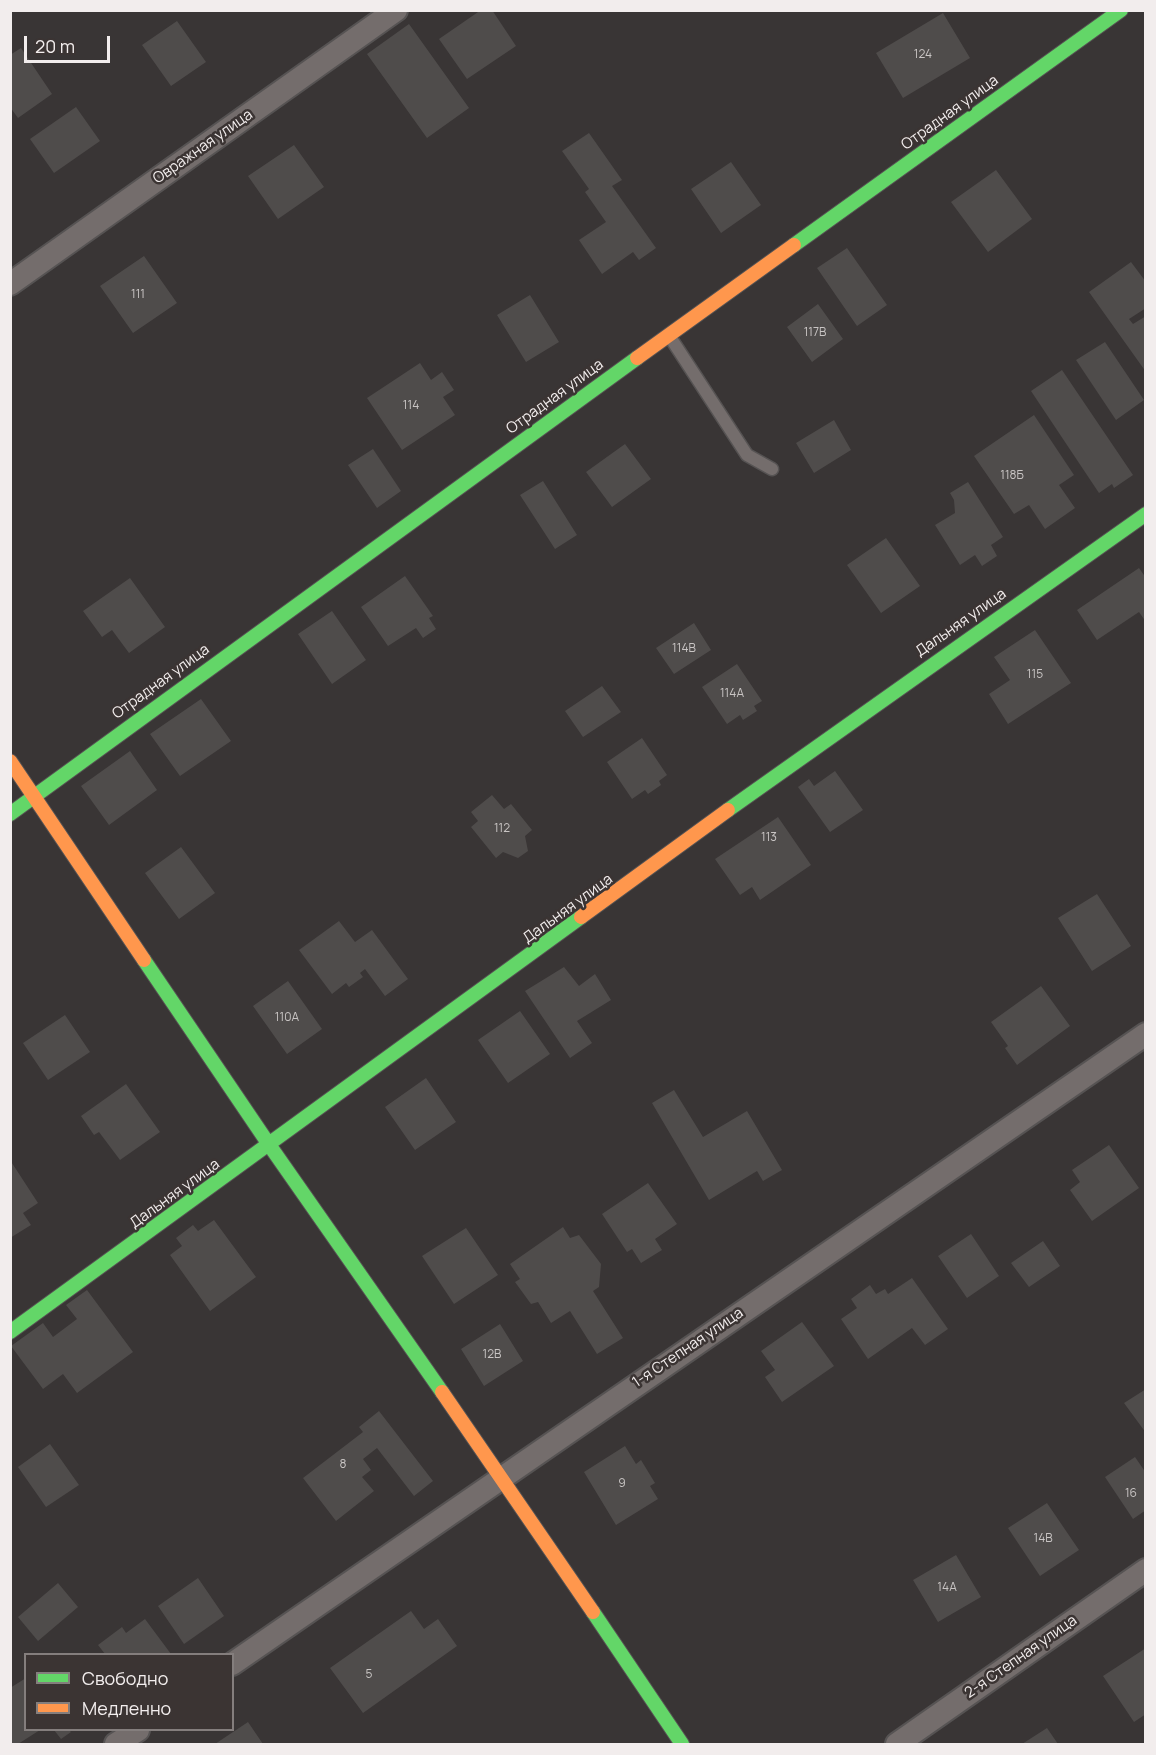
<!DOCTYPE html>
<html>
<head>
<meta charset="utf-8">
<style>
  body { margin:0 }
  #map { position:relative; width:1156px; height:1755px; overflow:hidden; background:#393535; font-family:Manrope,sans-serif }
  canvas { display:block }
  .frame { position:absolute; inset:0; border:12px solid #f2eded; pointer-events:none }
  .legend { position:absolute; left:24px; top:1653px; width:210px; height:78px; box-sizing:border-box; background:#3b3433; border:2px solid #847e7d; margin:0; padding:8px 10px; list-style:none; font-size:18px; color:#f2eded }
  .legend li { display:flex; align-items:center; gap:12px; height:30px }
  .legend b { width:30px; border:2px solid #847e7d }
  .scale { position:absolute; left:24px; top:36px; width:86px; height:27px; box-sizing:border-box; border:3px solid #f2eded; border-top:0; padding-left:8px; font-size:18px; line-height:21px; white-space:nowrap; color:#f2eded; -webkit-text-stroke:4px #3b3433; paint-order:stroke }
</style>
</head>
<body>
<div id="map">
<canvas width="1156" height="1755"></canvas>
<div class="frame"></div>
<ul class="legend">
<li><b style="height:8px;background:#63d668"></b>Свободно</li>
<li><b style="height:8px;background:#ff974d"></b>Медленно</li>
</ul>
<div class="scale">20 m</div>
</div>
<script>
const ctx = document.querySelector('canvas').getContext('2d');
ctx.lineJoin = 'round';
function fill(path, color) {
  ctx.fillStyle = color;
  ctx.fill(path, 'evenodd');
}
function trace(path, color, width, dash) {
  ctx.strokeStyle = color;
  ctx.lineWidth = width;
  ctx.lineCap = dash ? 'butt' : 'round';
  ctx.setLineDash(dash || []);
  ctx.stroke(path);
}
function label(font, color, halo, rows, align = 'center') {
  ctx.font = font + ' Manrope,sans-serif';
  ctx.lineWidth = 5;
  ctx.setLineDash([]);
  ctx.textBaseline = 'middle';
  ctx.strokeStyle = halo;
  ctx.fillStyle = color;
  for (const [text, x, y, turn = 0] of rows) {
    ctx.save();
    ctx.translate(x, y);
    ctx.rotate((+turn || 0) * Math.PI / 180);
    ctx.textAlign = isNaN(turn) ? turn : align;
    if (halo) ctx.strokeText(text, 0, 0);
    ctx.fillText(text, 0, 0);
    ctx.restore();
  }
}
const building = new Path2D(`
  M 481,10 L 492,10 L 516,46 L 467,79 L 439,39 Z
  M 943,13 L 970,58 L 903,98 L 876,53 Z
  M 177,21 L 206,62 L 171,86 L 142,45 Z
  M 409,24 L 469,108 L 427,138 L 367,54 Z
  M 21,48 L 52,94 L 18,118 L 10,107 L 10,55 Z
  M 76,107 L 100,141 L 54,173 L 30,139 Z
  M 589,133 L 622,180 L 612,186 L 656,248 L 639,260 L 633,252 L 602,274 L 579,240 L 606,222 L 585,192 L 589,189 L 562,151 Z
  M 294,145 L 324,187 L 278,219 L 248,176 Z
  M 731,162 L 761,205 L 721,233 L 691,189 Z
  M 996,170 L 1032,219 L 988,252 L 951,202 Z
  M 847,248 L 887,305 L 857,326 L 817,268 Z
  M 144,256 L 177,303 L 133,333 L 100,286 Z
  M 1131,262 L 1146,282 L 1146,308 L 1129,319 L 1133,324 L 1146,316 L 1146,372 L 1089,292 Z
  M 530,295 L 559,342 L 526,362 L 497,315 Z
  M 818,304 L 843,339 L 812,362 L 787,327 Z
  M 1105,342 L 1144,400 L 1116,420 L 1076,360 Z
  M 420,363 L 431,380 L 442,372 L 454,390 L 443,397 L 455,415 L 402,450 L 367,398 Z
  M 1062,370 L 1133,475 L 1114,488 L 1112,484 L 1099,493 L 1031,391 Z
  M 1034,415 L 1074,475 L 1059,485 L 1075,508 L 1045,529 L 1029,505 L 1014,514 L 974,456 Z
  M 834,420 L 851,450 L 814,473 L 796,443 Z
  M 625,444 L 651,479 L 612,507 L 586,472 Z
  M 373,449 L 401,491 L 377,508 L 348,465 Z
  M 543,481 L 577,535 L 555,549 L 520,495 Z
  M 968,482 L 1003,537 L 991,545 L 997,556 L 982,566 L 975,555 L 960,565 L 935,525 L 955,513 L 954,500 L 950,493 Z
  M 886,538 L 920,586 L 881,613 L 847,565 Z
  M 1139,568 L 1146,578 L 1146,622 L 1139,612 L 1097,640 L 1077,610 Z
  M 405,576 L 433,616 L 429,618 L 436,629 L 423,638 L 416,628 L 388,646 L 361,607 Z
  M 130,578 L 165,627 L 129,653 L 112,630 L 102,637 L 83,611 Z
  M 332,611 L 366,660 L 332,684 L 298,634 Z
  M 694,623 L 711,650 L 674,674 L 656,648 Z
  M 1035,630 L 1071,683 L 1008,724 L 989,694 L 1010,680 L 994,657 Z
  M 737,664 L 762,701 L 754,706 L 757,711 L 743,720 L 740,715 L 727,724 L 702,687 Z
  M 602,686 L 621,712 L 583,737 L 565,711 Z
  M 201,699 L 231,741 L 180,776 L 150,734 Z
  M 642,738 L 667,775 L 659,781 L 661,785 L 648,794 L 645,790 L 632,799 L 607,762 Z
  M 130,751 L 157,790 L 109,825 L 81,786 Z
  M 835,771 L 863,810 L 830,832 L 798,787 L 809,779 L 814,786 Z
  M 492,795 L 504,809 L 511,804 L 532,830 L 525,836 L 528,851 L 518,858 L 503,852 L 496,858 L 471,827 L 478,821 L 471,812 Z
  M 778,817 L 811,865 L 760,900 L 752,887 L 740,895 L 715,859 Z
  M 181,847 L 215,893 L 179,919 L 145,873 Z
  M 1097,894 L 1131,946 L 1092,971 L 1058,918 Z
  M 339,921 L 355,942 L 372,930 L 408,979 L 385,996 L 365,969 L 360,973 L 363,977 L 349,987 L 346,983 L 332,994 L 299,950 Z
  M 564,967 L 579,986 L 595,974 L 611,1000 L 577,1021 L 592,1043 L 570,1058 L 525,991 Z
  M 288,981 L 322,1029 L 287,1054 L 253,1006 Z
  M 1041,986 L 1070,1026 L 1017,1065 L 1005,1048 L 1008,1046 L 991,1022 Z
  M 520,1011 L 550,1054 L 508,1083 L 478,1040 Z
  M 65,1015 L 90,1052 L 48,1080 L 23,1043 Z
  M 426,1078 L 456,1122 L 415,1150 L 385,1107 Z
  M 126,1084 L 160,1132 L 120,1160 L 99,1132 L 94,1135 L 81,1116 Z
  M 674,1090 L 703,1137 L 747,1111 L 782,1170 L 763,1181 L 757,1171 L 709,1200 L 652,1103 Z
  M 1109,1145 L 1139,1188 L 1092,1221 L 1070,1190 L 1080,1182 L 1072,1170 Z
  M 10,1160 L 38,1203 L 23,1213 L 31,1225 L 10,1238 Z
  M 648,1183 L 677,1224 L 655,1239 L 662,1250 L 641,1263 L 632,1249 L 627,1252 L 602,1214 Z
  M 214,1220 L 256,1277 L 210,1311 L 170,1255 L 182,1246 L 176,1238 L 193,1225 L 198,1231 Z
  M 563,1227 L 570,1238 L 579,1235 L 601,1264 L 599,1287 L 593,1291 L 623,1338 L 597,1354 L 570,1311 L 551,1323 L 538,1302 L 531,1304 L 515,1282 L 520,1279 L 510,1264 Z
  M 466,1228 L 498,1275 L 454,1304 L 422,1256 Z
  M 971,1234 L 999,1276 L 967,1298 L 938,1256 Z
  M 1043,1241 L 1060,1266 L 1029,1287 L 1011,1263 Z
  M 912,1278 L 948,1329 L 925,1345 L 912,1328 L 868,1359 L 841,1319 L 857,1308 L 851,1299 L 870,1285 L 876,1294 L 885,1289 L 888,1294 Z
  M 87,1290 L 133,1352 L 77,1393 L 63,1374 L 43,1389 L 11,1346 L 43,1323 L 53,1337 L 77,1319 L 66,1305 Z
  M 802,1322 L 834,1366 L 782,1402 L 765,1377 L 775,1370 L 761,1351 Z
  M 500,1324 L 523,1361 L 484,1386 L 461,1349 Z
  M 1146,1389 L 1146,1433 L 1124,1403 Z
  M 379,1411 L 433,1481 L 414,1496 L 377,1448 L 363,1459 L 371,1470 L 362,1477 L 374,1491 L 336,1521 L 303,1478 L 363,1432 L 359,1427 Z
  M 50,1444 L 79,1485 L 46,1507 L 18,1467 Z
  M 625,1446 L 636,1464 L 641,1460 L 655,1483 L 650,1486 L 658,1499 L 616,1525 L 584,1472 Z
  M 1135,1457 L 1146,1473 L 1146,1510 L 1133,1519 L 1105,1477 Z
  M 1047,1503 L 1079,1550 L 1040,1576 L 1008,1528 Z
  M 956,1555 L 981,1597 L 938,1622 L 913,1580 Z
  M 198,1578 L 224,1616 L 184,1644 L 158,1606 Z
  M 58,1583 L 78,1607 L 38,1641 L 18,1617 Z
  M 411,1611 L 424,1629 L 438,1619 L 457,1646 L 363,1713 L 330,1668 Z
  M 145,1619 L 171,1654 L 105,1654 L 98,1645 L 122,1627 L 126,1633 Z
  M 1146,1648 L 1146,1714 L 1134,1722 L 1103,1676 Z
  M 26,1678 L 26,1730 L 40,1730 L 18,1744 L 10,1744 L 10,1688 Z
  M 248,1722 L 263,1744 L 215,1744 Z
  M 1047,1728 L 1058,1744 L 1022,1744 Z
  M 54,1730 L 69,1730 L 71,1732 L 61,1739 Z`);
const lane = new Path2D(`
  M 670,337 L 747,455 L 772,469`);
const street = new Path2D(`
  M 10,284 L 396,10
  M 232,1664 L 1146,1034
  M 116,1744 L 138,1730
  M 897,1744 L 1146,1570`);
const fast = new Path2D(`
  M 794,245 L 1121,10
  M 728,810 L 1146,514
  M 10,814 L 637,358
  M 144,960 L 270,1146 L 442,1392
  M 10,1332 L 581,917
  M 593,1612 L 682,1744`);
const slow = new Path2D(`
  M 637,358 L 794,245
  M 10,761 L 144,960
  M 581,917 L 728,810
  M 442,1392 L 593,1612`);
const numberNames = [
  ["124",923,55],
  ["111",138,295],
  ["117В",815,333],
  ["114",411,406],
  ["118Б",1012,476],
  ["114В",684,649],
  ["115",1035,675],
  ["114А",732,694],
  ["112",502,829],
  ["113",769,838],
  ["110А",287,1018],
  ["12В",492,1355],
  ["8",343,1465],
  ["9",622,1484],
  ["16",1131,1494],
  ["14В",1043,1539],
  ["14А",947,1588],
  ["5",369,1675]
];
const streetNames = [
  ["Отрадная улица",950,113,-36],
  ["Овражная улица",203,147,-35],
  ["Отрадная улица",555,397,-36],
  ["Дальняя улица",961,623,-35],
  ["Отрадная улица",161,682,-36],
  ["Дальняя улица",568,909,-36],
  ["Дальняя улица",175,1194,-36],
  ["1-я Степная улица",688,1348,-34],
  ["2-я Степная улица",1021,1657,-35]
];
fill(building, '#4f4c4b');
trace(lane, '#565353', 15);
trace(street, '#565353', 26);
trace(fast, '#565353', 16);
trace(slow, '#565353', 16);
trace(lane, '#746d6c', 12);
trace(street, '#746d6c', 22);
trace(fast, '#63d668', 14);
trace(slow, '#ff974d', 14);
label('12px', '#c9c5c4', null, numberNames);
label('15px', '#f2eded', '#3b3433', streetNames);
</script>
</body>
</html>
